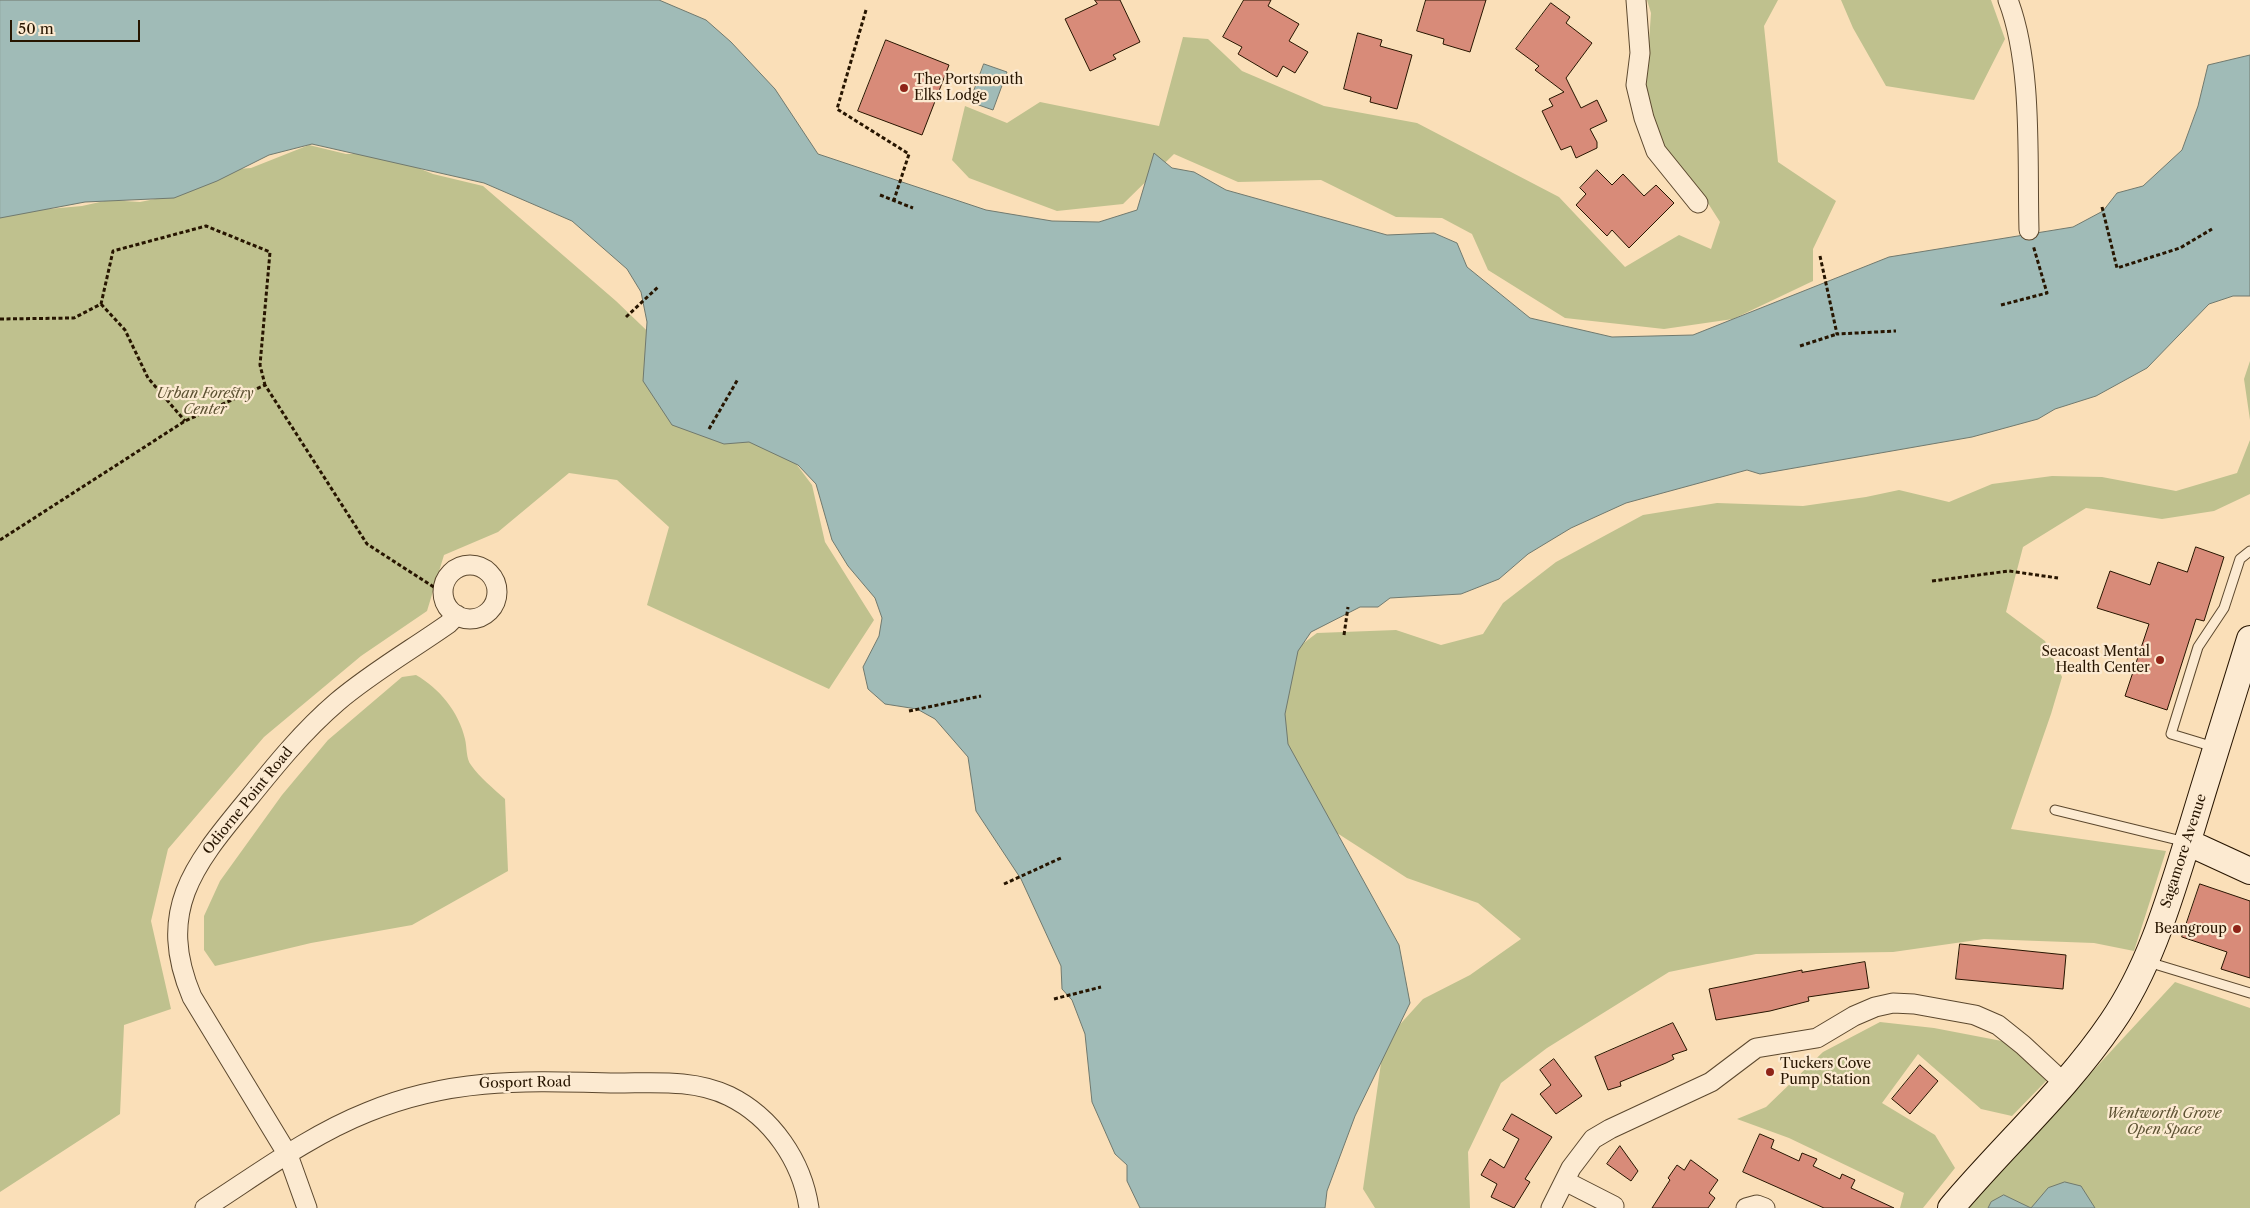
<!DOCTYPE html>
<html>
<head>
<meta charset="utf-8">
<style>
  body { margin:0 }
  #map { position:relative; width:2250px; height:1208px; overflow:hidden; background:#fadfb8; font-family:"Libre Caslon Text",serif }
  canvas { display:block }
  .scale { position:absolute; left:10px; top:20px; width:130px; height:22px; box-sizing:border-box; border:2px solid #271500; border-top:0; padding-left:6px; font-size:15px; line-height:18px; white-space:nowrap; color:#271500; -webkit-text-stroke:4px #fcead1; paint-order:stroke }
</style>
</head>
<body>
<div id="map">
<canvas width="2250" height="1208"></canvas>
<div class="scale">50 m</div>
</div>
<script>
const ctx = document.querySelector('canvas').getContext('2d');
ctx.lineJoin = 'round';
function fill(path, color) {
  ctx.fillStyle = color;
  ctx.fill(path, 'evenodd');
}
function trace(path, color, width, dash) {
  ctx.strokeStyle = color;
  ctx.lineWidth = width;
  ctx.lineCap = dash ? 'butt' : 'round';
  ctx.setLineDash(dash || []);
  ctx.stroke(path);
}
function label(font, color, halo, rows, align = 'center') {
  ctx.font = font + ' "Libre Caslon Text",serif';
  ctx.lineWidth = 4.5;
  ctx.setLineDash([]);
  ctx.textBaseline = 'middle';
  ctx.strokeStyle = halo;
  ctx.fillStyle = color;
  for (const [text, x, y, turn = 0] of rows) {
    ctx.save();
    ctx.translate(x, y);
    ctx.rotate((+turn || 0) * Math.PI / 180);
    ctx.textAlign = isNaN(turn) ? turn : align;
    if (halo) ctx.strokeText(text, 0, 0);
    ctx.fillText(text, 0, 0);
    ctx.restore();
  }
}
const green = new Path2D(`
  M 1647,0 L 1778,0 L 1764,26 L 1778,162 L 1836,201 L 1813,249 L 1813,281 L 1733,319 L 1664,329 L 1565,318 L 1488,270 L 1472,234 L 1442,218 L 1396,217 L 1321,180 L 1238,182 L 1174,154 L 1123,204 L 1057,211 L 969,178 L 952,160 L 965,106 L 1007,123 L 1040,102 L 1159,126 L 1183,37 L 1208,39 L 1242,71 L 1324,106 L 1417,123 L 1559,197 L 1625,267 L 1679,235 L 1711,249 L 1720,222 L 1697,186 L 1662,147 L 1646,85 L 1651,13 Z
  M 1841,0 L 1991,0 L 2005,39 L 1974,100 L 1886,86 L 1853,28 Z
  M 309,145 L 346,154 L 381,153 L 433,174 L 483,186 L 616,301 L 665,348 L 791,457 L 812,485 L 825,542 L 874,620 L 829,689 L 647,605 L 669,527 L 617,480 L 569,473 L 498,532 L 444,555 L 427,611 L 361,656 L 264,737 L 168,849 L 151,921 L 171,1009 L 124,1025 L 120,1114 L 0,1192 L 0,216 L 26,211 L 82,206 L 109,200 L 140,202 L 155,199 L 212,171 L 251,168 Z
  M 2250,361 L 2250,420 L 2244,379 Z
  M 2250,440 L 2250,494 L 2214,511 L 2162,519 L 2086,508 L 2023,547 L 2006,612 L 2045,641 L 2062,677 L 2051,714 L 2011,829 L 2166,851 L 2134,951 L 2094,943 L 1984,939 L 1893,952 L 1756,954 L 1669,972 L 1547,1048 L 1501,1083 L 1468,1152 L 1470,1208 L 1375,1208 L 1363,1189 L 1384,1042 L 1423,999 L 1470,975 L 1521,939 L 1478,903 L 1407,878 L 1337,833 L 1282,761 L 1285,657 L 1317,633 L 1396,630 L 1441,645 L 1483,634 L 1503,603 L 1556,562 L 1643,515 L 1717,503 L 1803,506 L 1866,497 L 1899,490 L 1949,502 L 1992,484 L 2052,476 L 2102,477 L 2176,491 L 2237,473 Z
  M 416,675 C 439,688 459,712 465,739 C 467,747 466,759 471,765 C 480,778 493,788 505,799 L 508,871 L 412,925 L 311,943 L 215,966 L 204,950 L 204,916 L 220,881 L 282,795 L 328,740 L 402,677 Z
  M 2175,982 L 2250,1008 L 2250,1208 L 1966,1208 Z
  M 1880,1022 L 1934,1028 L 2007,1042 L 2048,1079 L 2012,1116 L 1981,1109 L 1918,1054 L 1882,1103 L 1935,1135 L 1955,1168 L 1923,1208 L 1900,1208 L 1904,1193 L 1789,1138 L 1737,1119 L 1766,1107 L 1823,1052 Z`);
const water = new Path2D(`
  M 0,0 L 659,0 L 706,20 L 731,42 L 775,89 L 818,154 L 986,210 L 1052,221 L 1099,222 L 1137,210 L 1154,153 L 1172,168 L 1194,172 L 1226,190 L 1387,235 L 1434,233 L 1457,243 L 1467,267 L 1530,318 L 1612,337 L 1693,335 L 1889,257 L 2073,227 L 2103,211 L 2117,193 L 2143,186 L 2182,150 L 2198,106 L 2208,65 L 2250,55 L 2250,296 L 2233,296 L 2209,304 L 2147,368 L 2096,396 L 2055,409 L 2038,419 L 1972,437 L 1760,474 L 1747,470 L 1626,503 L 1571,528 L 1528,554 L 1499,579 L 1461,594 L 1390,598 L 1378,607 L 1360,607 L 1311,632 L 1298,651 L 1285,714 L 1288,744 L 1399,945 L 1410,1003 L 1355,1116 L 1327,1191 L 1325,1208 L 1140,1208 L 1127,1181 L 1127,1165 L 1115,1154 L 1092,1102 L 1085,1034 L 1072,1000 L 1062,989 L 1061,966 L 1021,879 L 976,811 L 968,757 L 935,719 L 917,709 L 885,704 L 868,689 L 863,667 L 879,636 L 882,618 L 875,598 L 848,566 L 832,540 L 816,484 L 798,465 L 749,442 L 724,444 L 672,425 L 643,381 L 647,322 L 641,292 L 627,269 L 572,221 L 484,183 L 312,144 L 269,155 L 217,181 L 174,198 L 85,202 L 0,218 Z
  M 984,64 L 1007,72 L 993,110 L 970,102 Z
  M 2065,1182 L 2081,1186 L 2095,1208 L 2031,1208 L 2048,1188 Z
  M 2004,1195 L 2031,1208 L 1988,1208 L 1991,1202 Z`);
const building = new Path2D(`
  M 1095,0 L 1120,0 L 1140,42 L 1113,55 L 1116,59 L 1090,71 L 1065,19 L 1097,4 Z
  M 1244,0 L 1271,0 L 1268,6 L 1299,24 L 1289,41 L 1308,52 L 1295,73 L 1283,66 L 1277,77 L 1238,54 L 1242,47 L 1223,37 Z
  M 1426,0 L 1486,0 L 1470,52 L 1443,44 L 1444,39 L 1417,31 Z
  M 1551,3 L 1570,17 L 1566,23 L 1592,43 L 1566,78 L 1581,108 L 1597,100 L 1607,121 L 1590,129 L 1597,142 L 1597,148 L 1576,158 L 1571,146 L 1561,150 L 1542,111 L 1553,106 L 1549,99 L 1564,92 L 1535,70 L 1539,66 L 1516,49 Z
  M 1358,33 L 1382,40 L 1380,46 L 1412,55 L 1397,109 L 1370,102 L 1371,97 L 1344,89 Z
  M 886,40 L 949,65 L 922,135 L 858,111 Z
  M 1597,170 L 1612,185 L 1623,174 L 1644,196 L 1656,185 L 1674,203 L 1629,248 L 1612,230 L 1607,236 L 1576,205 L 1586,194 L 1580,188 Z
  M 2196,547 L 2224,557 L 2204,621 L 2196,619 L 2167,710 L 2125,696 L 2149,624 L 2097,608 L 2110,571 L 2150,585 L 2158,562 L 2187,572 Z
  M 2200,884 L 2250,901 L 2250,978 L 2221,969 L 2227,952 L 2182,937 Z
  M 1960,944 L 2066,955 L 2063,989 L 1956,979 Z
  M 1865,962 L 1869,988 L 1808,997 L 1809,1001 L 1770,1011 L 1716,1020 L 1709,989 L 1802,970 L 1802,972 Z
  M 1673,1023 L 1687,1050 L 1672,1055 L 1674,1059 L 1666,1063 L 1620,1082 L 1621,1086 L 1608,1090 L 1595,1057 Z
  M 1554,1059 L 1582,1096 L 1556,1114 L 1540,1094 L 1551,1085 L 1540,1070 Z
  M 1920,1065 L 1938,1081 L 1910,1114 L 1892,1099 Z
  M 1512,1114 L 1552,1137 L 1525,1179 L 1530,1182 L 1514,1208 L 1491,1197 L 1497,1184 L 1481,1175 L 1490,1159 L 1504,1168 L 1519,1139 L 1503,1130 Z
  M 1760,1134 L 1774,1140 L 1771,1148 L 1799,1161 L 1802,1153 L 1817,1159 L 1813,1166 L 1840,1179 L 1842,1174 L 1855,1180 L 1851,1188 L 1894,1208 L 1824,1208 L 1743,1172 Z
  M 1620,1146 L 1638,1171 L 1631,1181 L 1607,1164 Z
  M 1691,1160 L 1718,1180 L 1709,1193 L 1715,1198 L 1708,1208 L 1652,1208 L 1670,1180 L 1668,1178 L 1677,1165 L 1684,1170 Z`);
const path = new Path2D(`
  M 866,10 L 837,109 L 909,154 L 894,200
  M 880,195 L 913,208
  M 2102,207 L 2117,268 L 2180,248 L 2212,229
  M 1820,256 L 1837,334 L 1896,331
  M 101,304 L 125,330 L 148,378 L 185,421
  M 2001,305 L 2047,293 L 2033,245
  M 626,317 L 658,287
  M 0,319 L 74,318 L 101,304 L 113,251 L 206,226 L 270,252 L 260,365 L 265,385
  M 1800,346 L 1837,334
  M 709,429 L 738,379
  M 0,540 L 185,421 L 265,385 L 367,544 L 443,593
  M 1932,581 L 2009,571 L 2058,578
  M 1344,635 L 1348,607
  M 909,711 L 981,696
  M 1004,884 L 1061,858
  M 1054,999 L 1101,987`);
const service = new Path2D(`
  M 2214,747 L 2171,734 L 2198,647 L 2224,608 L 2240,559 L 2250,551
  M 2055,810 L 2186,842
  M 2148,962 L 2250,993`);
const minor = new Path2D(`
  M 1636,0 L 1640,53 L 1636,85 L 1644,118 L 1656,151 L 1698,203
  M 2008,0 C 2033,65 2027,160 2029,230
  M443 592a27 27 0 1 1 54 0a27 27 0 1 1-54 0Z
  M 1565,1181 L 1614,1206
  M 205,1208 C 258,1174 310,1135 368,1112 C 453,1077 527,1081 617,1083 C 654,1083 694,1079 729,1096 C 772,1117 802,1161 809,1208
  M 307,1208 L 288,1155 L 192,997 C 156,912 193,866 245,803 C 274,767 302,732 337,702 C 371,673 411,650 448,624 L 457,615
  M 1551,1208 L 1571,1168 L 1593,1139 L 1610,1129 L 1711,1082 L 1756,1048 L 1817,1038 L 1854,1016 L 1875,1007 L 1893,1003 L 1914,1004 L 1975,1015 L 1998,1025 L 2023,1045 L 2064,1083
  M 1746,1208 L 1757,1205 L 1765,1208`);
const secondary = new Path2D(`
  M 2187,842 L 2250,871
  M 1951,1208 C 2003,1146 2066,1090 2112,1022 C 2152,964 2171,893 2192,827 C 2211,764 2231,701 2250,639`);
const markers = [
  [904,88,5,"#8f2418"],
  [2160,660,5,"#8f2418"],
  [2237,929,5,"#8f2418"],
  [1770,1072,5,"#8f2418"]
];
const poiNames = [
  ["The Portsmouth",914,80],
  ["Elks Lodge",914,96],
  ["Seacoast Mental",2150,652,"right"],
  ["Health Center",2150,668,"right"],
  ["Beangroup",2227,929,"right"],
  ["Tuckers Cove",1780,1064],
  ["Pump Station",1780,1080]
];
const parkNames = [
  ["Urban Forestry",205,394],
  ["Center",205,410],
  ["Wentworth Grove",2164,1114],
  ["Open Space",2164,1130]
];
const streetNames = [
  ["Odiorne Point Road",248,801,-51],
  ["Sagamore Avenue",2184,851,-72],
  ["Gosport Road",525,1083,-1]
];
fill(green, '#bfc18e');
fill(water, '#a0bbb7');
trace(water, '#70796e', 1);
fill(building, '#d88b79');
trace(building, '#271500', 1);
trace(service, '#5c482e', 11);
trace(minor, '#5c482e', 21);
trace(secondary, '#271500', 28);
trace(path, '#271500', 3, [4, 2.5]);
trace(service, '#fcead1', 9);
trace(minor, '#fcead1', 19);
trace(secondary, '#fcead1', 26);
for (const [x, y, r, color] of markers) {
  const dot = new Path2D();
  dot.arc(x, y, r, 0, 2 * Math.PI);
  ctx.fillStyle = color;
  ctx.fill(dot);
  trace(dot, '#fcead1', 2);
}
label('14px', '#271500', '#fcead1', poiNames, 'left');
label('italic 14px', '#5c5132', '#fcead1', parkNames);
label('14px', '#271500', '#fcead1', streetNames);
</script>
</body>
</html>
